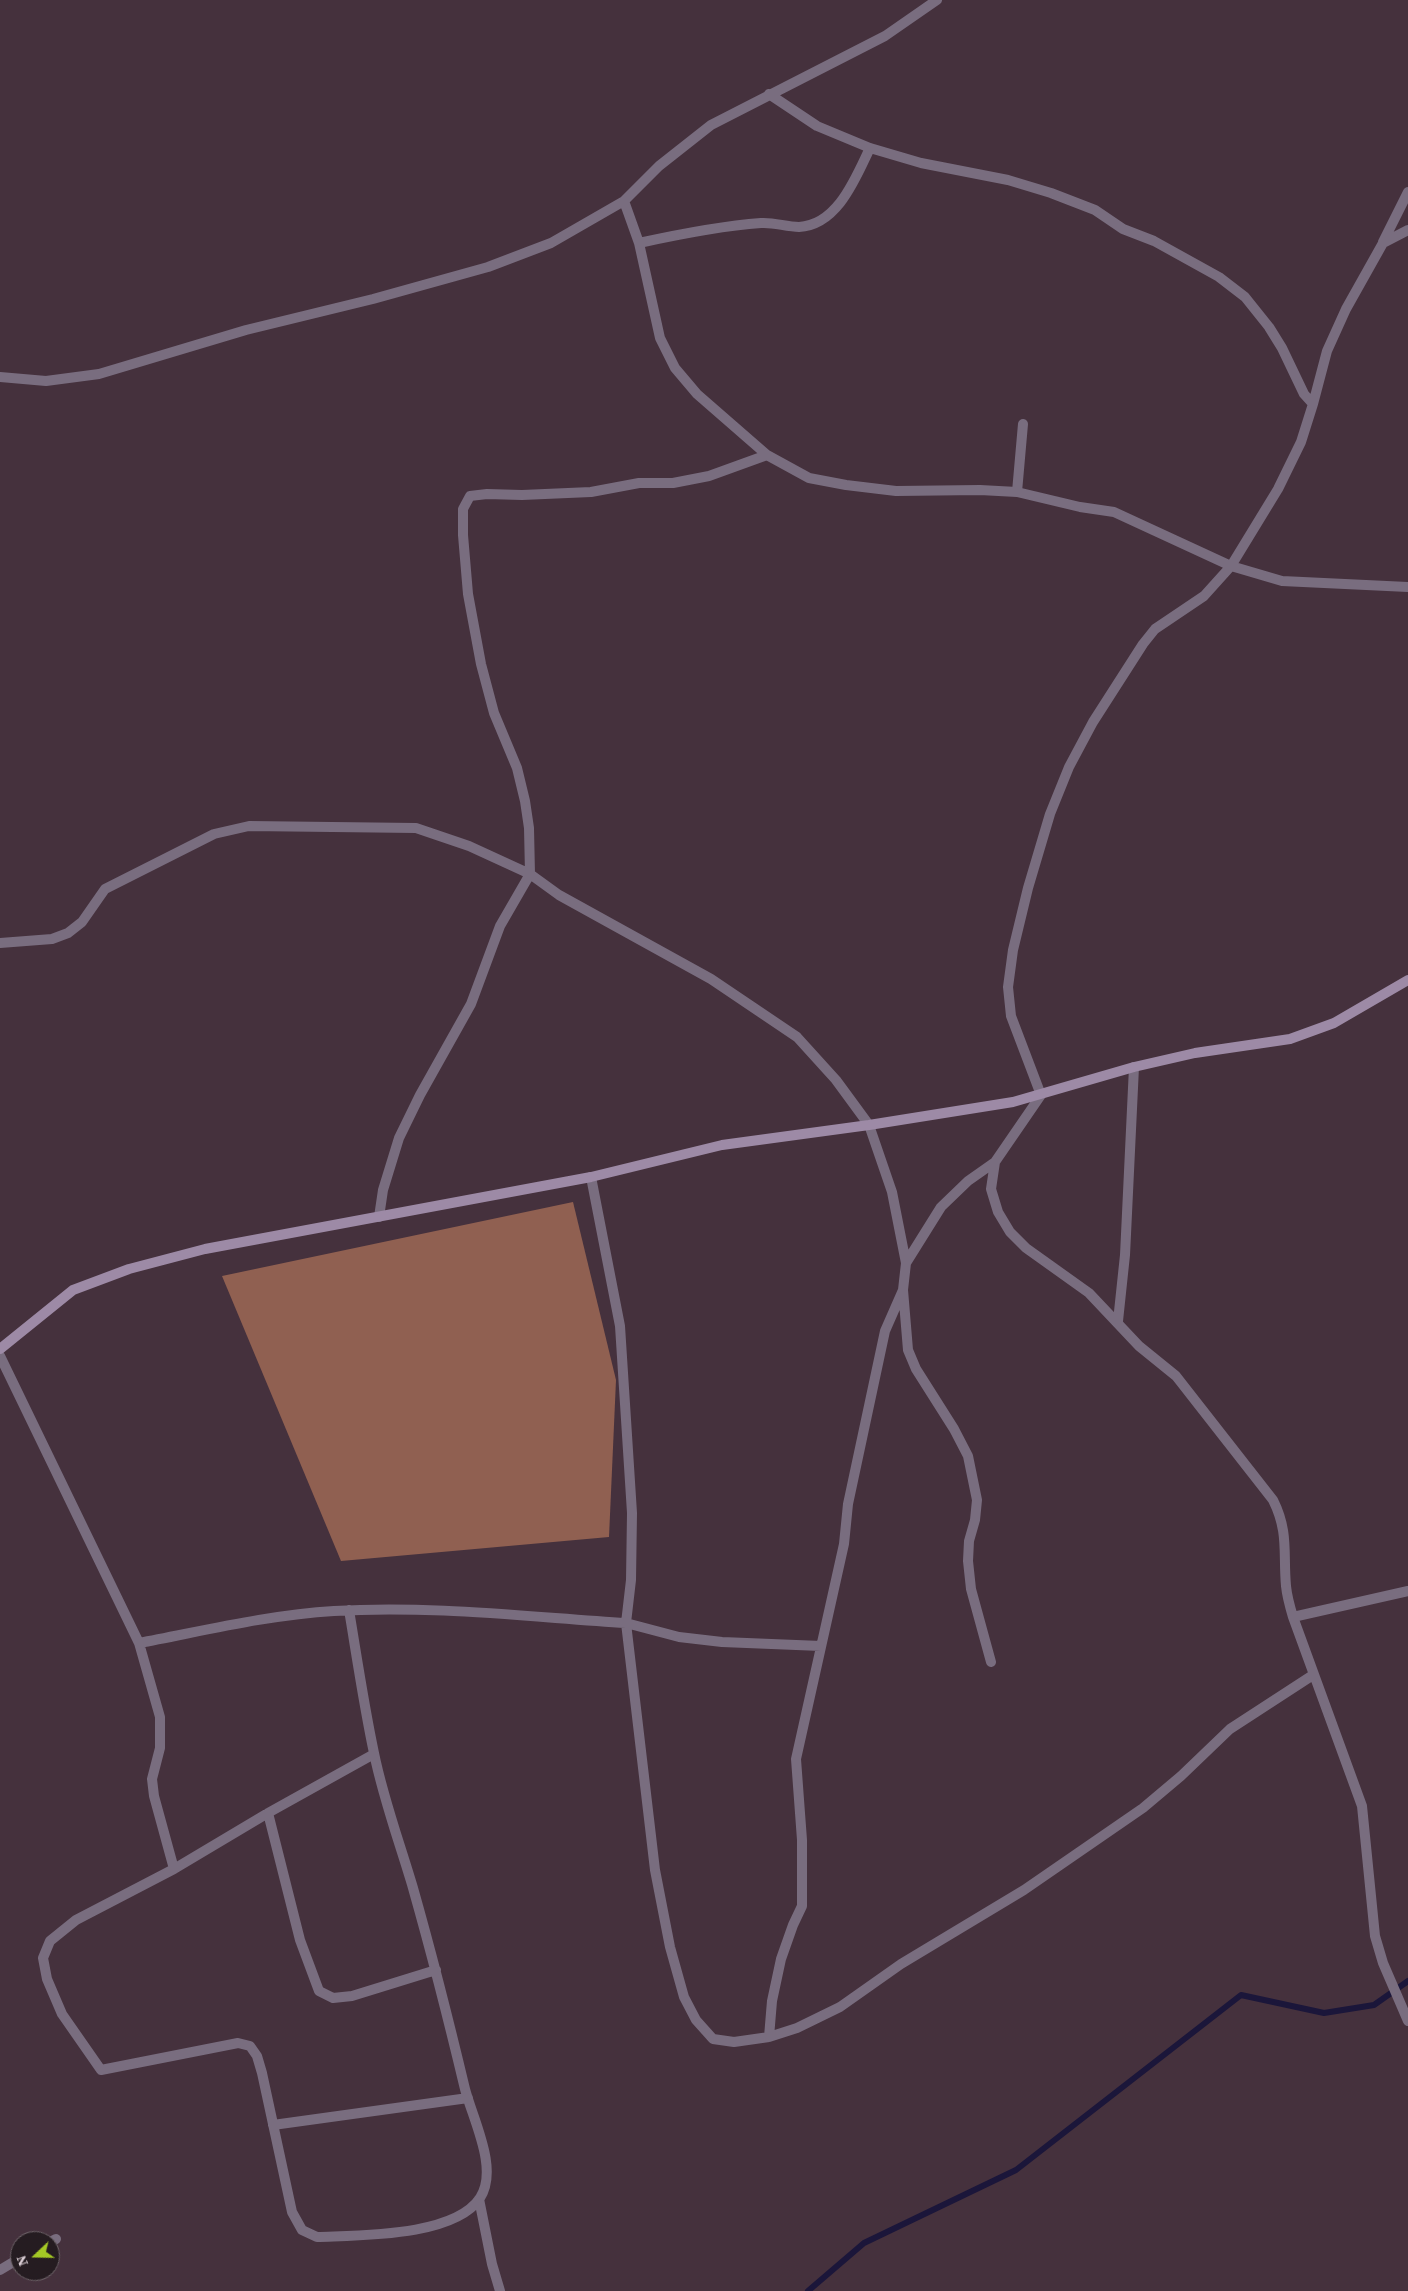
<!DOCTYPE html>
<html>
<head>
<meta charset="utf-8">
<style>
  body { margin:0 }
  #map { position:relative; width:1408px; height:2291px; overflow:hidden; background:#45313d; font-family:"Source Serif 4",serif }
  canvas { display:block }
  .north { position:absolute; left:10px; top:2231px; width:50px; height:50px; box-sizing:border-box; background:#251c21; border:1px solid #6e6469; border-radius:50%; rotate:249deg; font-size:14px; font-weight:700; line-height:20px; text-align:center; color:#dccfd6 }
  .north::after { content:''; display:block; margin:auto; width:18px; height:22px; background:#a4c825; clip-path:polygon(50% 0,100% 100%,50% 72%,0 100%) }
</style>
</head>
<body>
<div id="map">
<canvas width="1408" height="2291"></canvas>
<div class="north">N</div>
</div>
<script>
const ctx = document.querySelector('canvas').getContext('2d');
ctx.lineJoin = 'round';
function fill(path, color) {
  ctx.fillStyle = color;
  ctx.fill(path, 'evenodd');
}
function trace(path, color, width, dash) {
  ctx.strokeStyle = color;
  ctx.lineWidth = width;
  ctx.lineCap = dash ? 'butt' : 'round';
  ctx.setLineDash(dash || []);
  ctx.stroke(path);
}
const forest = new Path2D(`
  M 573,1202 L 616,1380 L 609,1537 L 341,1561 L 222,1276 Z`);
const stream = new Path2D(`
  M 808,2291 L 864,2243 L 1016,2170 L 1241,1995 L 1324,2013 L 1374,2005 L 1408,1981`);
const street = new Path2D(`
  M 624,201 L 639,243 L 660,338 L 675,368 L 697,394 L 767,455 L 809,478 L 846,485 L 896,491 L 980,490 L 1017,492 L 1080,507 L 1114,512 L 1231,566 L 1278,489 L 1301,442 L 1313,404 L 1304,394 L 1282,348 L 1269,327 L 1245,297 L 1219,277 L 1154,241 L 1123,229 L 1095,210 L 1051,193 L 1008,180 L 921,163 L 870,148 L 817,126 L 769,94
  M 1383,242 L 1408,192
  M 639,243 C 680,234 720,226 761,223 C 774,222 786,227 799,227 C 838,225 856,177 870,148
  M 0,377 L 46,381 L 99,374 L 246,330 L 373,299 L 488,267 L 551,243 L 624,201 L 659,166 L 711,125 L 885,36 L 937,0
  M 1313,404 L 1327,351 L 1346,309 L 1383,243 L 1408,230
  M 1017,492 L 1023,424
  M 0,943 L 52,939 L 68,933 L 82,922 L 105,889 L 214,834 L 249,826 L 416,828 L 469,846 L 530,874 L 559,895 L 711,979 L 797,1037 L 836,1080 L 869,1125 L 892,1192 L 906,1263
  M 379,1217 L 383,1190 L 399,1138 L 420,1095 L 471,1004 L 500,926 L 530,874 L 529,828 L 525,801 L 517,768 L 494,713 L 481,664 L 468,594 L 463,535 L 463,509 L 470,496 L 487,494 L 522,495 L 591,492 L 639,483 L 673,483 L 709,476 L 767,455
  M 1118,1321 L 1125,1255 L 1134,1067
  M 0,1356 L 139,1643 L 160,1717 L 160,1748 L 152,1779 L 154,1796 L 174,1869
  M 1408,1591 L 1293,1617 L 1362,1806 L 1375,1936 L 1383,1963 L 1408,2021
  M 349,1610 C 357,1658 364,1706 374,1753 C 383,1798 400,1844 413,1888 C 432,1955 449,2022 465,2089 C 473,2120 499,2169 480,2198 C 454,2237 359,2235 317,2237 L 302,2230 L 292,2212 L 262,2073 L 257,2056 L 250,2046 L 238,2043 L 101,2070 L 62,2014 L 47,1979 L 43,1958 L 50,1941 L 76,1920 L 174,1869 L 268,1813 L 374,1754
  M 1293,1617 C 1290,1607 1287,1596 1286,1586 C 1283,1553 1289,1532 1273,1500 L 1176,1376 L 1139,1346 L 1089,1293 L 1026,1248 L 1010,1232 L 998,1212 L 991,1189 L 995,1162 L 1041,1095 L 1011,1016 L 1008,987 L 1013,950 L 1028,888 L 1050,814 L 1069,767 L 1093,722 L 1143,644 L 1155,629 L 1204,596 L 1231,566 L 1282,581 L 1408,587
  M 139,1643 C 203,1631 268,1615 334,1611 C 429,1605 530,1617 626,1623 L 631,1580 L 632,1513 L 620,1326 L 591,1177
  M 821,1646 L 722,1642 L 679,1637 L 626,1623 L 655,1870 L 670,1947 L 684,1997 L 696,2020 L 713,2039 L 734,2042 L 769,2037 L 797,2028 L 840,2007 L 901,1964 L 1024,1890 L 1143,1808 L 1181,1776 L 1230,1729 L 1313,1675
  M 991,1662 L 971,1589 L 968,1561 L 969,1541 L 975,1520 L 977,1500 L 968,1456 L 954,1429 L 916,1369 L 908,1350 L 903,1290 L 906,1263 L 941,1207 L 968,1181 L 995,1162
  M 268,1813 L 300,1940 L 319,1991 L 333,1998 L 352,1996 L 436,1970
  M 769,2037 L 772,2001 L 781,1959 L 793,1925 L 802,1906 L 802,1840 L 796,1759 L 844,1544 L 848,1504 L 885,1331 L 903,1290
  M 273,2125 L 468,2098
  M 479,2199 L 492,2264 L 500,2291
  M 50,2242 L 56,2239
  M 0,2270 L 20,2258`);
const secondary = new Path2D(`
  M 0,1349 L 73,1290 L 129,1269 L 205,1249 L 591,1177 L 722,1145 L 869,1125 L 1013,1102 L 1134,1067 L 1195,1053 L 1290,1039 L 1334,1023 L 1408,980`);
fill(forest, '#906051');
trace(stream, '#1b163a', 6);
trace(street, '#796d7f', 10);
trace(secondary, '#9d8aa6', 10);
</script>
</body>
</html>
